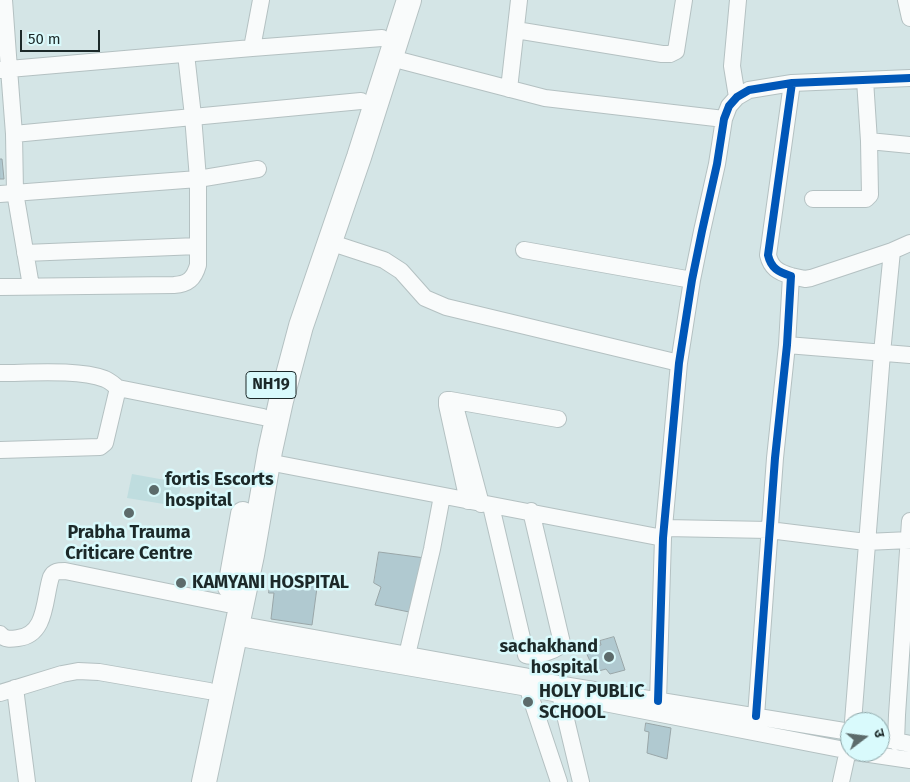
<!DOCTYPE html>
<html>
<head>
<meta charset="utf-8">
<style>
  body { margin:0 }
  #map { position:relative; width:910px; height:782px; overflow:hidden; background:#d4e5e6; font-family:"Fira Sans","Noto Sans Devanagari",sans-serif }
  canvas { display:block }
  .north { position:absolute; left:840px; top:712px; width:50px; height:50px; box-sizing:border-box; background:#d9fafc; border:1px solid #8da6a8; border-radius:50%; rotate:75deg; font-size:14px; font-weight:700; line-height:20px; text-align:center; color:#1c2929 }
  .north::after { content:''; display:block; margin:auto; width:18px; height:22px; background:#5c6b6b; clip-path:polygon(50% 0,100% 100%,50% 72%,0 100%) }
  .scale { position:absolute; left:20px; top:30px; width:80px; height:22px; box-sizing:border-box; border:2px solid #1c2929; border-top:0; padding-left:6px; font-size:15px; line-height:18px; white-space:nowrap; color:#1c2929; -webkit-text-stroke:4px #d9fafc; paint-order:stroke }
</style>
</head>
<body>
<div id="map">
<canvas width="910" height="782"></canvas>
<div class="north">उ</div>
<div class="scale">50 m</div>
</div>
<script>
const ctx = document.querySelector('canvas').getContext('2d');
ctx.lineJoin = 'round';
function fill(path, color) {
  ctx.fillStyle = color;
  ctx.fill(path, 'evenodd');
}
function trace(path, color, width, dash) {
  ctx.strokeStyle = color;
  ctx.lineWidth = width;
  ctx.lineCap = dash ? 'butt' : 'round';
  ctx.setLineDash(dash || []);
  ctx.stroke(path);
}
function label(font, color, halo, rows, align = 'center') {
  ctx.font = font + ' "Fira Sans",sans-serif';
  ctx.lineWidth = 5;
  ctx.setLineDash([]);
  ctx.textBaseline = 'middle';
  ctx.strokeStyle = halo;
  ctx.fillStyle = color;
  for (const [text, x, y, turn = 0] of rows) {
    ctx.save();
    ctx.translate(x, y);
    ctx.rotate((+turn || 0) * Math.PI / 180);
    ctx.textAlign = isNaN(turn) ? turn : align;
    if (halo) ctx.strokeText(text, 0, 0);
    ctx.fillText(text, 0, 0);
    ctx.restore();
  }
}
const built = new Path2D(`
  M 132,474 L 182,483 L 176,506 L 127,498 Z`);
const building = new Path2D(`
  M 0,159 L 2,159 L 4,179 L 0,179 Z
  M 379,552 L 425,558 L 414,613 L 375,605 L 381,587 L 374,583 Z
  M 271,573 L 318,580 L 312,625 L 271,619 L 274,593 L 269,593 Z
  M 614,637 L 625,670 L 610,674 L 606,669 L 595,672 L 584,648 L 601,645 L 600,641 Z
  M 646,723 L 671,728 L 667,759 L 647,753 L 649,732 L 645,731 Z`);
const minor = new Path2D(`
  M 4,0 L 9,69 L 252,48 L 382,38
  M 906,0 L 910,18
  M 516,30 L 662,54 L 670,54 L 676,51 L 684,0
  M 252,48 L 261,0
  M 391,58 L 545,98 L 724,119
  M 0,70 L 9,69 L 14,134 L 15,192 L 31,286
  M 509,89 L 519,0
  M 737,97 L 732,66 L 738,0
  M 14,134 L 361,101
  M 869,141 L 910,145
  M 0,194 L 198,179 L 258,169
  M 813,199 L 866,199 L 870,195 L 869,141 L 865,80
  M 329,242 L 384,260 L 401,271 L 425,298 L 446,307 L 679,363
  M 524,250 L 692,280
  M 25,253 L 198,246
  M 791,276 L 805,279 L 811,278 L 892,251 L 910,243
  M 0,287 L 174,285 C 188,284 194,279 198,265 L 198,179 L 193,116 L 186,54
  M 787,345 L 910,355
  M 0,373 C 30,373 78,369 105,379 C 110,381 114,385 118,388 L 263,417
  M 450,400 L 558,419
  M 0,450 L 100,447 L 105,443 L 118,388
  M 268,462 L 663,538
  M 468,501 L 447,405 L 447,400 L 448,400 L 453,401 L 455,406 L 481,504
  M 491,506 L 526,655 C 534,658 559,650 562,643 L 531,511
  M 665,528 L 769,530 L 866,542 L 910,540
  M 237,624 L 524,676 L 557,684 L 850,732
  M 0,634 C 5,640 11,639 18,638 C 47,635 44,598 51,577 C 54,571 58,571 65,571 L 227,604
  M 234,637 L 528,688 L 850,751
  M 407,655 L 432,549 L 442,496
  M 525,680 L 559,782
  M 558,686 L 581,782
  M 15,688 L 27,782
  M 0,693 L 62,674 L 78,671 L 99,672 L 209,691
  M 658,701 L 663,538 L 679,363 L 692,280 L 702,231 L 717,164 L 724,119 L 729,106 L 737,97 L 749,90 L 792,83 L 910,78
  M 756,716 L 775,458 L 787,345 L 791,276 C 778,272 771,268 768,255 L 792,83
  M 853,722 L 882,353 L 892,251
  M 880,738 L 910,744
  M 896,742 L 897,715 L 910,521
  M 856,752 L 910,760
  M 841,782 L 850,741`);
const highway = new Path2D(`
  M 230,587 L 243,514
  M 204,782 L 252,555 L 270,451 L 281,401 L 301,326 L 359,157 L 409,0`);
const cycleway = new Path2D(`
  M 658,701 L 663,538 L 679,363 L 692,280 L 702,231 L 717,164 L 724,119 L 729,106 L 737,97 L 749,90 L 792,83 L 910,78
  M 756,716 L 775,458 L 787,345 L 791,276 C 778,272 771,268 768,255 L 792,83`);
const markers = [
  [154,490,6,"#5c6b6b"],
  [129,513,6,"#5c6b6b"],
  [181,583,6,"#5c6b6b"],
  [609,657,6,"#5c6b6b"],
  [528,702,6,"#5c6b6b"]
];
const shields = [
  [271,385,50]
];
const shieldNames = [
  ["NH19",271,385]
];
const poiNames = [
  ["fortis Escorts",165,480],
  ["hospital",165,501],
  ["Prabha Trauma",129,533,"center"],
  ["Criticare Centre",129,554,"center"],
  ["KAMYANI HOSPITAL",192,583],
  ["sachakhand",598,647,"right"],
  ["hospital",598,668,"right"],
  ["HOLY PUBLIC",539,692],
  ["SCHOOL",539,713]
];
fill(built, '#bfdddf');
fill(building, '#b0c9d0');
trace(building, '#99a6a8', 1);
trace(minor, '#b4c1c2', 18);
trace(highway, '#b4c1c2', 26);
trace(minor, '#f9fbfb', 16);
trace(highway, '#f9fbfb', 24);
trace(cycleway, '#0057b8', 8);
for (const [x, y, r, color] of markers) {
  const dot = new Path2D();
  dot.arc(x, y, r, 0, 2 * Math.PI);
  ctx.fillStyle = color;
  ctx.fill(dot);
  trace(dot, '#d9fafc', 2);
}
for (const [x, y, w] of shields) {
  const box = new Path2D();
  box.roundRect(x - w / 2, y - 13.5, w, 27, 4);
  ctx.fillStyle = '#d9fafc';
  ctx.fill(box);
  trace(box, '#1c2929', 1);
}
label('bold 16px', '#1c2929', null, shieldNames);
label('bold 18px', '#1c2929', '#d9fafc', poiNames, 'left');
</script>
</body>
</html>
